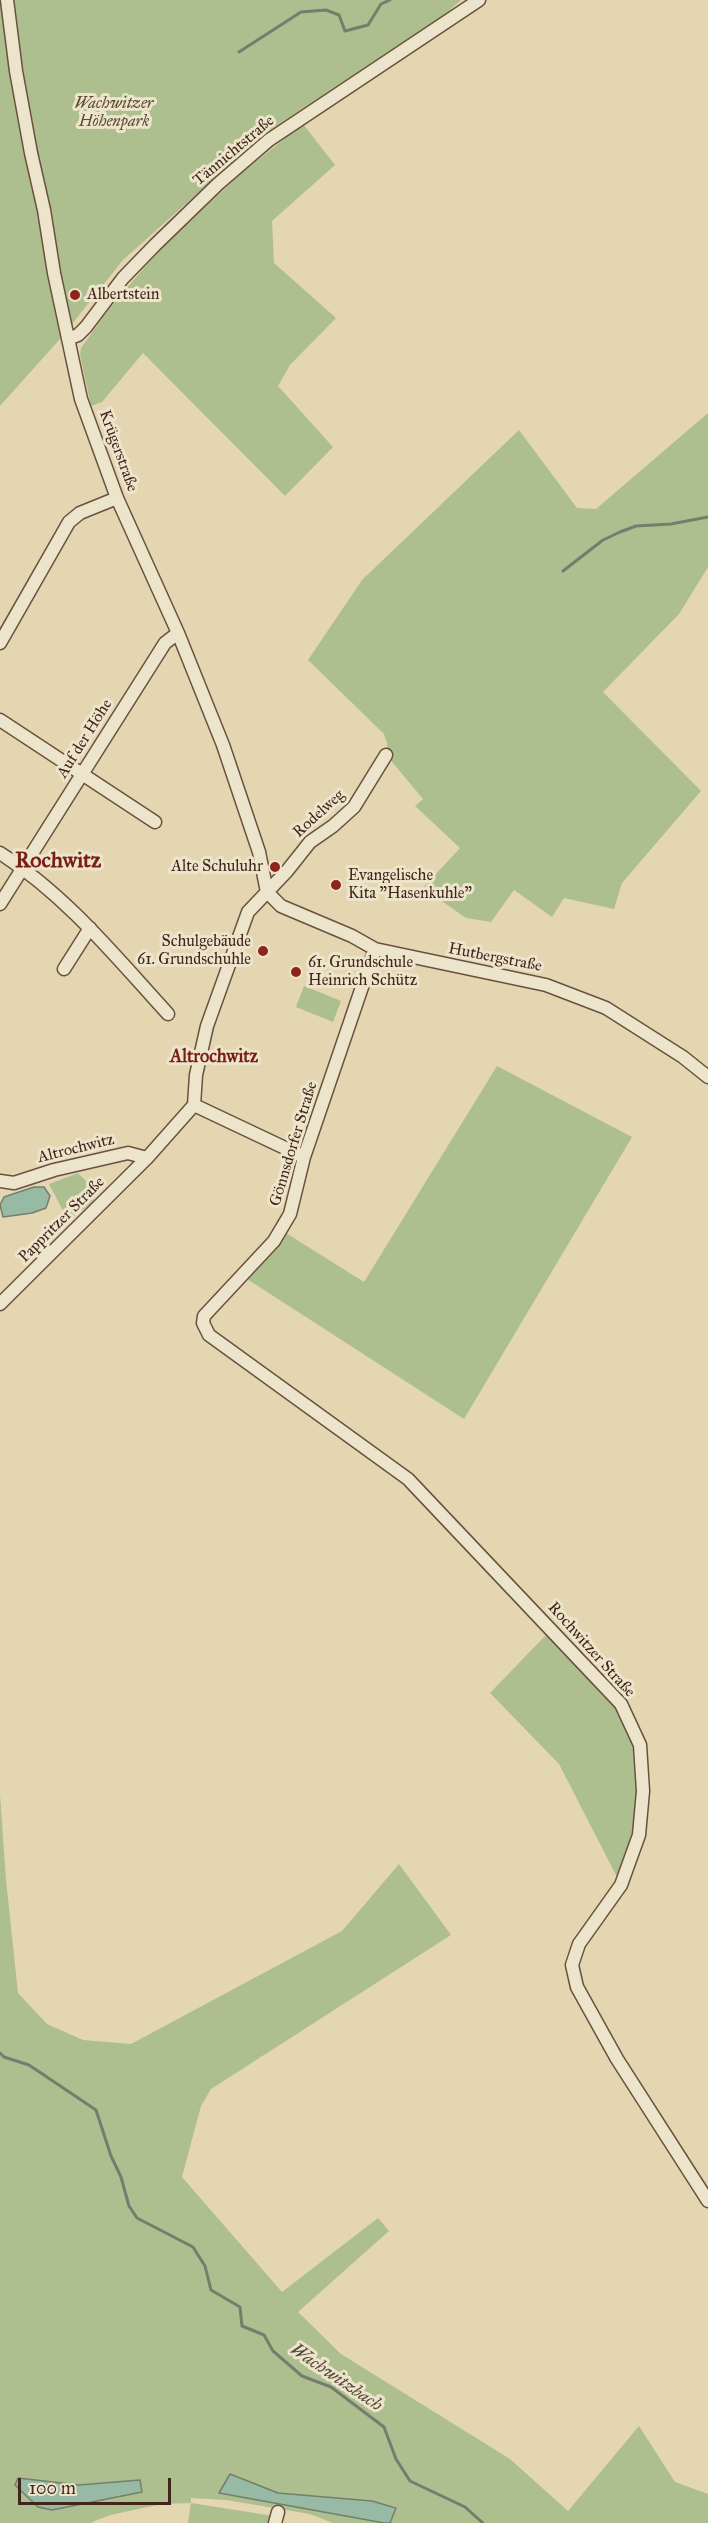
<!DOCTYPE html>
<html>
<head>
<meta charset="utf-8">
<style>
  body { margin:0 }
  #map { position:relative; width:708px; height:2523px; overflow:hidden; background:#e3d6b0; font-family:"IM FELL Great Primer",serif }
  canvas { display:block }
  .scale { position:absolute; left:18px; top:2478px; width:153px; height:27px; box-sizing:border-box; border:3px solid #412519; border-top:0; padding-left:8px; font-size:18px; line-height:21px; white-space:nowrap; color:#412519; -webkit-text-stroke:4px #ede4cc; paint-order:stroke }
</style>
</head>
<body>
<div id="map">
<canvas width="708" height="2523"></canvas>
<div class="scale">100 m</div>
</div>
<script>
const ctx = document.querySelector('canvas').getContext('2d');
ctx.lineJoin = 'round';
function fill(path, color) {
  ctx.fillStyle = color;
  ctx.fill(path, 'evenodd');
}
function trace(path, color, width, dash) {
  ctx.strokeStyle = color;
  ctx.lineWidth = width;
  ctx.lineCap = dash ? 'butt' : 'round';
  ctx.setLineDash(dash || []);
  ctx.stroke(path);
}
function label(font, color, halo, rows, align = 'center') {
  ctx.font = font + ' "IM FELL Great Primer",serif';
  ctx.lineWidth = 6;
  ctx.setLineDash([]);
  ctx.textBaseline = 'middle';
  ctx.strokeStyle = halo;
  ctx.fillStyle = color;
  for (const [text, x, y, turn = 0] of rows) {
    ctx.save();
    ctx.translate(x, y);
    ctx.rotate((+turn || 0) * Math.PI / 180);
    ctx.textAlign = isNaN(turn) ? turn : align;
    if (halo) ctx.strokeText(text, 0, 0);
    ctx.fillText(text, 0, 0);
    ctx.restore();
  }
}
const green = new Path2D(`
  M 0,0 L 461,0 L 444,15 L 265,133 L 123,260 L 60,339 L 0,406 Z
  M 303,124 L 335,165 L 272,221 L 274,263 L 336,318 L 290,365 L 278,386 L 333,447 L 285,496 L 143,353 L 102,402 L 91,406 L 80,355 L 81,348 L 109,309 L 160,249 L 243,172 Z
  M 708,413 L 708,567 L 679,614 L 603,692 L 701,791 L 622,883 L 614,909 L 564,898 L 552,917 L 514,890 L 491,922 L 466,918 L 423,888 L 460,848 L 415,806 L 423,799 L 388,757 L 387,743 L 384,734 L 308,660 L 362,580 L 519,430 L 577,508 L 596,509 Z
  M 304,986 L 341,1001 L 333,1022 L 296,1007 Z
  M 497,1066 L 632,1137 L 464,1419 L 247,1279 L 279,1245 L 286,1233 L 364,1282 Z
  M 78,1173 L 90,1185 L 94,1199 L 91,1204 L 68,1220 L 49,1184 Z
  M 547,1634 L 618,1707 L 636,1746 L 638,1793 L 634,1837 L 617,1877 L 559,1764 L 490,1693 Z
  M 0,1794 L 6,1880 L 18,1993 L 47,2024 L 83,2040 L 131,2044 L 342,1931 L 399,1864 L 451,1935 L 211,2089 L 201,2106 L 182,2177 L 282,2292 L 378,2218 L 389,2231 L 298,2312 L 341,2354 L 510,2459 L 568,2511 L 639,2426 L 675,2482 L 708,2494 L 708,2523 L 390,2523 L 396,2507 L 372,2501 L 278,2493 L 230,2474 L 220,2493 L 384,2523 L 333,2523 L 310,2514 L 226,2500 L 191,2498 L 191,2503 L 274,2516 L 273,2523 L 188,2523 L 191,2503 L 162,2504 L 110,2515 L 90,2523 L 0,2523 ZM 18,2478 L 79,2485 L 139,2480 L 142,2491 L 38,2507 Z`);
const water = new Path2D(`
  M 34,1187 L 44,1187 L 50,1196 L 46,1208 L 32,1213 L 3,1217 L 0,1205 L 4,1197 Z
  M 230,2474 L 278,2493 L 372,2501 L 396,2508 L 390,2523 L 384,2523 L 219,2493 Z
  M 18,2478 L 79,2485 L 140,2480 L 142,2492 L 52,2510 L 38,2507 L 15,2485 Z`);
const stream = new Path2D(`
  M 239,52 L 301,12 L 326,10 L 339,15 L 345,31 L 368,25 L 381,4 L 390,0
  M 563,571 L 603,540 L 620,532 L 636,526 L 671,524 L 708,517
  M 0,2053 L 4,2057 L 29,2065 L 96,2110 L 111,2156 L 121,2177 L 129,2206 L 137,2218 L 193,2247 L 205,2266 L 211,2290 L 240,2307 L 242,2326 L 264,2335 L 273,2351 L 302,2376 L 331,2387 L 384,2427 L 396,2459 L 410,2481 L 465,2507 L 483,2523`);
const minor = new Path2D(`
  M 7,0 L 16,71 L 31,153 L 44,210 L 54,273 L 81,399 L 117,498 L 178,633 L 223,745 L 259,852 L 267,892 L 281,906 L 352,936 L 375,949 L 546,985 L 606,1008 L 683,1057 L 708,1077
  M 68,339 L 78,335 L 86,327 L 123,278 L 155,245 L 218,184 L 269,140 L 479,0
  M 0,643 L 69,522 L 80,513 L 117,498
  M 0,720 L 155,822
  M 0,853 C 66,895 116,957 168,1014
  M 0,904 L 165,643 L 178,633
  M 375,949 L 304,1157 L 290,1214 L 274,1241 L 204,1316 L 203,1323 L 209,1335 L 408,1479 L 621,1704 L 640,1745 L 643,1791 L 639,1835 L 621,1885 L 579,1944 L 572,1965 L 577,1987 L 617,2059 L 708,2201
  M 64,969 L 90,928
  M 194,1105 L 304,1157
  M 0,1181 L 14,1183 L 54,1170 L 128,1153 L 147,1158
  M 0,1304 L 147,1158 L 194,1105 L 196,1075 L 207,1026 L 248,912 L 287,871 L 310,842 L 333,826 L 354,807 L 386,755
  M 275,2523 L 278,2512`);
const markers = [
  [75,295,6,"#8f2418"],
  [275,867,6,"#8f2418"],
  [336,885,6,"#8f2418"],
  [263,951,6,"#8f2418"],
  [296,972,6,"#8f2418"]
];
const parkNames = [
  ["Wachwitzer",114,104],
  ["Höhenpark",114,122]
];
const streetNames = [
  ["Tännichtstraße",234,151,-40],
  ["Krügerstraße",118,451,70],
  ["Auf der Höhe",85,739,-58],
  ["Rodelweg",319,814,-42],
  ["Hutbergstraße",495,958,11],
  ["Gönnsdorfer Straße",294,1144,-73],
  ["Altrochwitz",76,1149,-14],
  ["Pappritzer Straße",62,1220,-45],
  ["Rochwitzer Straße",591,1650,48]
];
const poiNames = [
  ["Albertstein",87,295],
  ["Alte Schuluhr",263,867,"right"],
  ["Evangelische",348,876],
  ["Kita \"Hasenkuhle\"",348,894],
  ["Schulgebäude",251,942,"right"],
  ["61. Grundschuhle",251,960,"right"],
  ["61. Grundschule",308,963],
  ["Heinrich Schütz",308,981]
];
const neighbourhoodNames = [
  ["Altrochwitz",214,1058]
];
const waterNames = [
  ["Wachwitzbach",336,2378,34]
];
const districtNames = [
  ["Rochwitz",58,862]
];
fill(green, '#aebf8f');
fill(water, '#97baa5');
trace(water, '#757e6d', 1.5);
trace(stream, '#757e6d', 3);
trace(minor, '#6a513f', 15);
trace(minor, '#ede4cc', 12);
for (const [x, y, r, color] of markers) {
  const dot = new Path2D();
  dot.arc(x, y, r, 0, 2 * Math.PI);
  ctx.fillStyle = color;
  ctx.fill(dot);
  trace(dot, '#ede4cc', 2);
}
label('italic 16px', '#5c4c36', '#ede4cc', parkNames);
label('16px', '#412519', '#ede4cc', streetNames);
label('16px', '#412519', '#ede4cc', poiNames, 'left');
label('bold 18px', '#7a1f14', '#ede4cc', neighbourhoodNames);
label('italic 18px', '#564a3c', '#ede4cc', waterNames);
label('bold 22px', '#7a1f14', '#ede4cc', districtNames);
</script>
</body>
</html>
